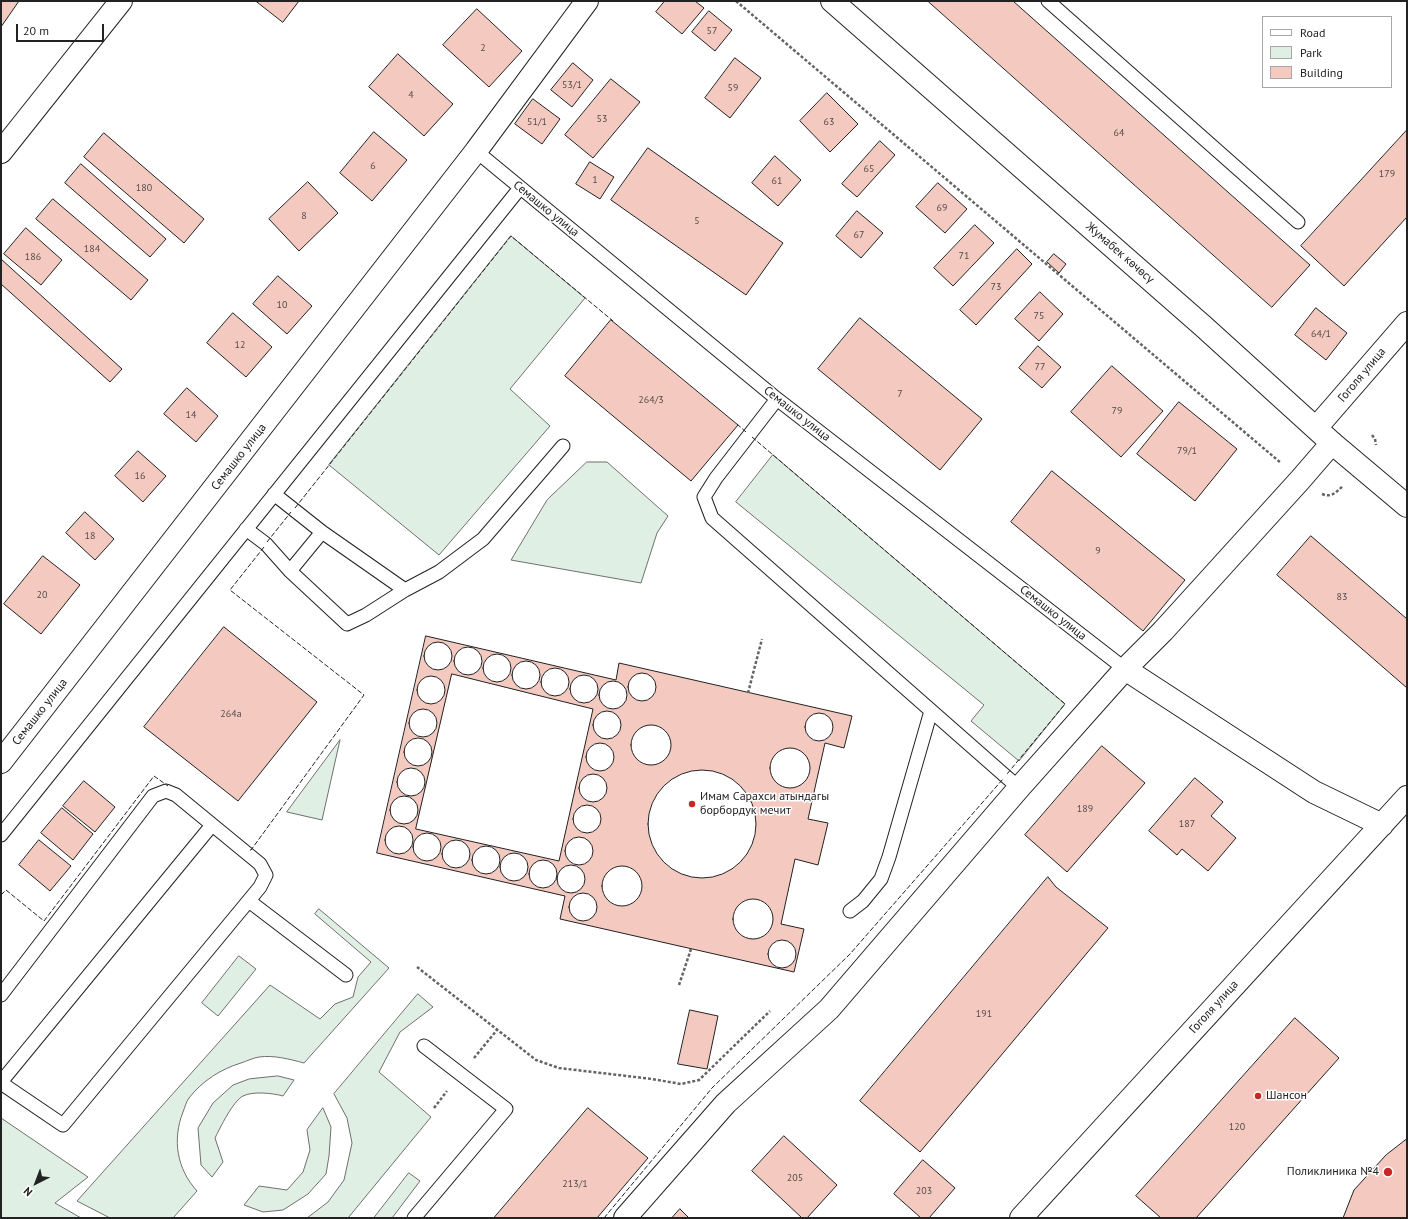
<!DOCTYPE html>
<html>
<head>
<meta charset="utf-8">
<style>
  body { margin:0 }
  #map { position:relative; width:1408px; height:1219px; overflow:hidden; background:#fff; font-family:"PT Sans",sans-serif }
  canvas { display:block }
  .frame { position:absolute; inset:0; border:2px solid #222; pointer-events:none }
  .legend { position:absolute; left:1262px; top:16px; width:130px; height:72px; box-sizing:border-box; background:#fff; border:1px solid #a7a7a7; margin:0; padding:5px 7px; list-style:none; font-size:12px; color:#222 }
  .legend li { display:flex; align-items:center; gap:8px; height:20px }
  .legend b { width:20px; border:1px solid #a7a7a7 }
  .north { position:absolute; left:16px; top:1163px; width:40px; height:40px; -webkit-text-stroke:3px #fff; paint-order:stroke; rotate:222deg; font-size:11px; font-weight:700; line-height:16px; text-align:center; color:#222 }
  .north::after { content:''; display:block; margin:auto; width:14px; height:18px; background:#222; clip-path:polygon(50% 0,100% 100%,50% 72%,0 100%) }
  .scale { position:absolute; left:16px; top:24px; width:88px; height:18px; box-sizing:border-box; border:2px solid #222; border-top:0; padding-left:5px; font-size:12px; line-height:14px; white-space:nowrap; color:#222; -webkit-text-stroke:3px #fff; paint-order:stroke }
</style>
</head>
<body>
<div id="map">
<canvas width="1408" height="1219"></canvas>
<div class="frame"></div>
<ul class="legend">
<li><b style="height:5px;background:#fff"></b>Road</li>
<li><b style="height:11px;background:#e0efe3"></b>Park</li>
<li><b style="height:11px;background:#f3c9c0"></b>Building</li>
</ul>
<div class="north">N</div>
<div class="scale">20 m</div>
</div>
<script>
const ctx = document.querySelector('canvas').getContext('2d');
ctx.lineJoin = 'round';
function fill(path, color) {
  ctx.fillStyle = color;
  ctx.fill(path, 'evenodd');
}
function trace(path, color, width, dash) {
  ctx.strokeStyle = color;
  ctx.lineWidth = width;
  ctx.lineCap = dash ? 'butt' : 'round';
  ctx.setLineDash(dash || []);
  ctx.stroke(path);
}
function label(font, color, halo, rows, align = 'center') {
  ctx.font = font + ' "PT Sans",sans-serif';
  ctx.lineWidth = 3;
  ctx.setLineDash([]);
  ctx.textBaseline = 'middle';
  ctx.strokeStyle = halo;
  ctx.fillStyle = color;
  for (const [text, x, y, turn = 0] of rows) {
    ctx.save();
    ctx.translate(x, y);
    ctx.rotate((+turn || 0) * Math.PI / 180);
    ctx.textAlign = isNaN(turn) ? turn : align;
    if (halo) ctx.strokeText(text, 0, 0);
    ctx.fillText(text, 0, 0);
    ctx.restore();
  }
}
const green = new Path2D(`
  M 511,236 L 585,298 L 510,389 L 550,426 L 439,555 L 329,465 Z
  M 773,455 L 1065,704 L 1019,761 L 971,721 L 984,705 L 736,502 Z
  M 587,462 L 607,462 L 668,516 L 657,533 L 641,583 L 511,560 L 547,500 Z
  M 340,740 L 322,820 L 287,812 Z
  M 319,909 L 389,968 L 304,1063 C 289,1059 274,1055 259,1057 C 253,1058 247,1061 241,1063 C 221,1069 202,1081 189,1098 C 186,1102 185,1107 183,1112 C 172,1140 177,1169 197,1191 L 173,1218 L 110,1218 L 77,1201 L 270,985 L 320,1019 L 335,1004 L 353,997 L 358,977 L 371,962 L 315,914 Z
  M 239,956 L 256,969 L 218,1016 L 202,1003 Z
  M 418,994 L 433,1007 L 400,1032 L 379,1072 L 431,1117 L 348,1218 L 307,1218 L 328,1202 L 344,1180 L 352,1143 L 347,1118 L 334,1094 Z
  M 278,1076 L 294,1080 L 283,1096 C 272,1093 253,1091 243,1096 C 233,1101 220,1128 215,1138 L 223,1162 L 212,1177 L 201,1165 L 198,1128 L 213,1103 L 233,1085 L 249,1079 Z
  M 323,1108 L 331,1127 L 329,1156 L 326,1174 L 308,1194 L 283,1210 L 263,1212 L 244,1205 L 259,1186 L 287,1190 L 303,1172 L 310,1150 L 307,1130 Z
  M 1,1118 L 88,1177 L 55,1203 L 81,1218 L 1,1218 Z
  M 409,1173 L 420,1181 L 392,1218 L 374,1218 Z`);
const building = new Path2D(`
  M 1,1 L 19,1 L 1,27 Z
  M 256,1 L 299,1 L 283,22 Z
  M 665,1 L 695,1 L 704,8 L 682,34 L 656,12 Z
  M 928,1 L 1013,1 L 1310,265 L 1272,307 Z
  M 477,9 L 522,51 L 489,87 L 443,45 Z
  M 709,11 L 732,30 L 715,51 L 692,32 Z
  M 398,54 L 453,104 L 424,136 L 369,87 Z
  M 735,58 L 761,78 L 730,118 L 705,98 Z
  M 573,63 L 593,80 L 572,107 L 551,90 Z
  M 611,79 L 640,102 L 593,158 L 565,135 Z
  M 827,93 L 858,124 L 830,152 L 800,121 Z
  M 533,99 L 560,119 L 542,144 L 515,124 Z
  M 1407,130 L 1407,217 L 1344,286 L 1301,246 Z
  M 374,132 L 407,160 L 372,201 L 340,173 Z
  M 104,133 L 204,219 L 184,243 L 84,157 Z
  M 880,141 L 895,155 L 857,197 L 842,184 Z
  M 648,148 L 783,243 L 746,295 L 611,200 Z
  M 775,156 L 801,180 L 778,206 L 752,183 Z
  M 590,162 L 614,177 L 600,199 L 576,184 Z
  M 81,164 L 166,239 L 150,257 L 65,183 Z
  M 308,182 L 338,213 L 299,251 L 269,219 Z
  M 938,183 L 967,209 L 945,233 L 916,207 Z
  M 53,199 L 148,280 L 131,300 L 36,219 Z
  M 857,211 L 883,233 L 861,258 L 836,236 Z
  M 975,225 L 994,243 L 953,286 L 934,268 Z
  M 26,228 L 62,260 L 41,285 L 4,254 Z
  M 1017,249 L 1032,264 L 976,325 L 960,310 Z
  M 1054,254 L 1066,264 L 1059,273 L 1047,262 Z
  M 1,259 L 122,369 L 110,382 L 1,284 Z
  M 278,276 L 312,306 L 287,334 L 253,304 Z
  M 1040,292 L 1063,314 L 1039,341 L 1015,319 Z
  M 1316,308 L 1347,333 L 1326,360 L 1295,335 Z
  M 233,313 L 272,347 L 246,377 L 207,343 Z
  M 860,318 L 982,419 L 940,470 L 818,369 Z
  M 611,320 L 738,425 L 691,481 L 565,376 Z
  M 1038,346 L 1061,367 L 1042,388 L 1019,368 Z
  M 1112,366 L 1163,411 L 1121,457 L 1071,412 Z
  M 187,388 L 218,416 L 196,442 L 164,414 Z
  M 1179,402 L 1237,449 L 1195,501 L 1137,454 Z
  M 138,451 L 166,476 L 143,502 L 115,476 Z
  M 1052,471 L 1185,580 L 1143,631 L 1011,522 Z
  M 85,512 L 114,539 L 95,560 L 66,533 Z
  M 1311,536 L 1407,619 L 1407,688 L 1277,575 Z
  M 43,556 L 80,585 L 41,634 L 4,604 Z
  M 224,627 L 317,702 L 238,801 L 144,727 Z
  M 426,636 L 616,680 L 619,663 L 852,716 L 844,748 L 825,743 L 808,819 L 828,823 L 818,865 L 795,859 L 781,924 L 804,929 L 794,972 L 560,919 L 565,896 L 377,853 ZM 452,674 L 593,709 L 559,861 L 416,829 Z
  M424 656a14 14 0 1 1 28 0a14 14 0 1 1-28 0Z
  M454 661a14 14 0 1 1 28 0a14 14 0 1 1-28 0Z
  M483 668a14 14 0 1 1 28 0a14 14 0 1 1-28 0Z
  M512 675a14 14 0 1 1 28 0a14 14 0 1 1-28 0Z
  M541 682a14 14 0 1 1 28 0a14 14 0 1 1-28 0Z
  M628 687a14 14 0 1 1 28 0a14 14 0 1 1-28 0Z
  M570 689a14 14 0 1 1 28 0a14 14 0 1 1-28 0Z
  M417 690a14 14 0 1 1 28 0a14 14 0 1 1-28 0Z
  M599 695a14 14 0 1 1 28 0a14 14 0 1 1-28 0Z
  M409 723a14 14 0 1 1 28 0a14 14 0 1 1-28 0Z
  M593 725a14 14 0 1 1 28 0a14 14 0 1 1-28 0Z
  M805 727a14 14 0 1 1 28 0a14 14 0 1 1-28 0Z
  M631 745a20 20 0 1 1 40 0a20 20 0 1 1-40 0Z
  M404 752a14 14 0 1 1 28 0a14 14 0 1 1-28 0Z
  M586 757a14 14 0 1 1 28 0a14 14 0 1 1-28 0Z
  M 1102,746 L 1145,783 L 1067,872 L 1025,835 Z
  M770 768a20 20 0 1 1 40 0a20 20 0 1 1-40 0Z
  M397 782a14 14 0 1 1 28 0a14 14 0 1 1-28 0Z
  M648 824a54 54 0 1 1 108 0a54 54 0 1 1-108 0Z
  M579 788a14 14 0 1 1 28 0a14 14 0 1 1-28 0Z
  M 1195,778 L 1223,802 L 1211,816 L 1236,838 L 1208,871 L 1182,849 L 1177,855 L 1149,831 Z
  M 84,781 L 115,807 L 95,832 L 63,806 Z
  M390 810a14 14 0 1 1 28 0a14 14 0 1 1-28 0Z
  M573 819a14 14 0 1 1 28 0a14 14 0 1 1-28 0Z
  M 62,808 L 93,834 L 73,860 L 41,833 Z
  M385 840a14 14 0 1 1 28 0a14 14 0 1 1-28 0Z
  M413 847a14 14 0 1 1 28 0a14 14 0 1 1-28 0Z
  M565 851a14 14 0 1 1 28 0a14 14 0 1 1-28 0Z
  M442 854a14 14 0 1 1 28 0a14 14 0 1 1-28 0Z
  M 39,840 L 71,866 L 50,891 L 19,865 Z
  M472 860a14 14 0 1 1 28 0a14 14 0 1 1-28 0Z
  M500 867a14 14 0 1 1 28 0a14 14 0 1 1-28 0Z
  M529 874a14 14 0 1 1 28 0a14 14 0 1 1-28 0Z
  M557 879a14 14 0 1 1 28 0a14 14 0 1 1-28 0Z
  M602 886a20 20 0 1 1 40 0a20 20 0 1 1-40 0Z
  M 1048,877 L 1056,887 L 1108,928 L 920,1152 L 860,1101 Z
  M569 907a14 14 0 1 1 28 0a14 14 0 1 1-28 0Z
  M733 919a20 20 0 1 1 40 0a20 20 0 1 1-40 0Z
  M768 954a14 14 0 1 1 28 0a14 14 0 1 1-28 0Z
  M 690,1010 L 718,1016 L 707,1069 L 678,1064 Z
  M 1295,1018 L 1339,1058 L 1196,1218 L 1161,1218 L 1136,1196 Z
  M 588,1108 L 648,1158 L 597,1218 L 494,1218 Z
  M 784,1136 L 837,1185 L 807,1218 L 802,1218 L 752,1171 Z
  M 1407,1139 L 1407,1218 L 1343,1218 L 1354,1190 L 1386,1155 Z
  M 923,1160 L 955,1188 L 929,1218 L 921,1218 L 894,1194 Z
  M 680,1209 L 689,1218 L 672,1218 Z`);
const path = new Path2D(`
  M 736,1 L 1281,463
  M 1372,435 L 1375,439 L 1376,445
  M 1322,494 C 1332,498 1336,492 1343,486
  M 748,693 L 762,639
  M 417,967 L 536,1060 L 559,1068 L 652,1079 L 681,1084 L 699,1080 L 770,1011
  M 679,985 L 691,949
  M 474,1058 L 497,1030
  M 434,1108 L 447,1091`);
const lane = new Path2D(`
  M 1048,1 L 1298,222
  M 476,151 L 777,399 L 1125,669
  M 777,399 L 716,478 L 704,497 L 712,518 L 1019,788
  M 274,494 L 322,532 L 405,590
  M 246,529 L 266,544 L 290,571 L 347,624 L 366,615 L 405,590 L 439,572 L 483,539 L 563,446
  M 290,571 L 322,532
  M 1,835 L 520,188
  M 249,901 L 346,975
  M 850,911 L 863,901 L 881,879 L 889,857 L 931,711
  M 1,995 L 153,796 L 166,791 L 176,795 L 260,864 L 266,875 L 260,887 L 63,1125 L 1,1083
  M 1,1082 L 212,825
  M 414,1218 L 506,1109 L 424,1046`);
const street = new Path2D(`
  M 1316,428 L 1407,323
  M 1125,669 L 1314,792 L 1382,825
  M 1,762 L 476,151 L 587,1
  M 625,1218 L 726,1103 L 829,1009 L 1019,788 L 1125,669 L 1163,631 L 1300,480 L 1332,443
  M 1021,1218 L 1407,797`);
const secondary = new Path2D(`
  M 832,1 L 1203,326 L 1332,443 L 1407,506
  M 1,152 L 121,1`);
const fence = new Path2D(`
  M 737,424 L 746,432
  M 752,437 L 1065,704 L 1007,774
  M 295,508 L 511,236 L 613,321
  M 267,542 L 291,512
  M 250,850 L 251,850 L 364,695 L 230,590 L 264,547
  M 1,895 L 6,890 L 44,921 L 154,776 L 168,786
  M 604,1218 L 712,1088 L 850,954 L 1003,779`);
const markers = [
  [692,804,4,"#c62828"],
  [1258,1096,4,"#c62828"],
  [1388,1172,5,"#c62828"]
];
const numberNames = [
  ["57",712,31],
  ["2",483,48],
  ["53/1",572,85],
  ["59",733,88],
  ["4",411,95],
  ["53",602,119],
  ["51/1",537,122],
  ["63",829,122],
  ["64",1119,133],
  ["6",373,166],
  ["65",869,169],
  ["179",1387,174],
  ["1",595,180],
  ["61",777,181],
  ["180",144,188],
  ["69",942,208],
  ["8",304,216],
  ["5",697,221],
  ["67",859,235],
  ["184",92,249],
  ["71",964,256],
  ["186",33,257],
  ["73",996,287],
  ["10",282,305],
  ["75",1039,316],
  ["64/1",1321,334],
  ["12",240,345],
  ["77",1040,367],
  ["7",900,394],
  ["264/3",651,400],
  ["79",1117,411],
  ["14",191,415],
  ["79/1",1187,451],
  ["16",140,476],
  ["18",90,536],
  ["9",1098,551],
  ["20",42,595],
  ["83",1342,597],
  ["264a",231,714],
  ["189",1085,809],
  ["187",1187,824],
  ["191",984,1014],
  ["120",1237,1127],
  ["205",795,1178],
  ["213/1",575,1184],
  ["203",924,1191]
];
const streetNames = [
  ["Семашко улица",546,209,39],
  ["Жумабек көчөсү",1120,253,41],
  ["Гоголя улица",1362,375,-50],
  ["Семашко улица",797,414,38],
  ["Семашко улица",239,457,-52],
  ["Семашко улица",1053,613,38],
  ["Семашко улица",40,712,-52],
  ["Гоголя улица",1214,1007,-48]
];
const poiNames = [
  ["Имам Сарахси атындагы",700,797],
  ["борбордук мечит",700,811],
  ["Шансон",1266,1096],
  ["Поликлиника №4",1379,1172,"right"]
];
fill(green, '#e0efe3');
trace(green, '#6f6f6f', 1);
fill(building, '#f3c9c0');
trace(building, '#222', 1);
trace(lane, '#222', 15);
trace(street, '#222', 24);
trace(secondary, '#222', 24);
trace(path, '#646464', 2.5, [3, 2]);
trace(lane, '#fff', 13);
trace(street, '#fff', 22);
trace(secondary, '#fff', 22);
trace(fence, '#222', 1, [5, 2]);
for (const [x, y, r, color] of markers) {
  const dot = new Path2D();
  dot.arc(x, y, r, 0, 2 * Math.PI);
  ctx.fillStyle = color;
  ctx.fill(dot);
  trace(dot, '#fff', 1.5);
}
label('10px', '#564c4a', null, numberNames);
label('12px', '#222', '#fff', streetNames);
label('12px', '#222', '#fff', poiNames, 'left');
</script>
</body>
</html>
